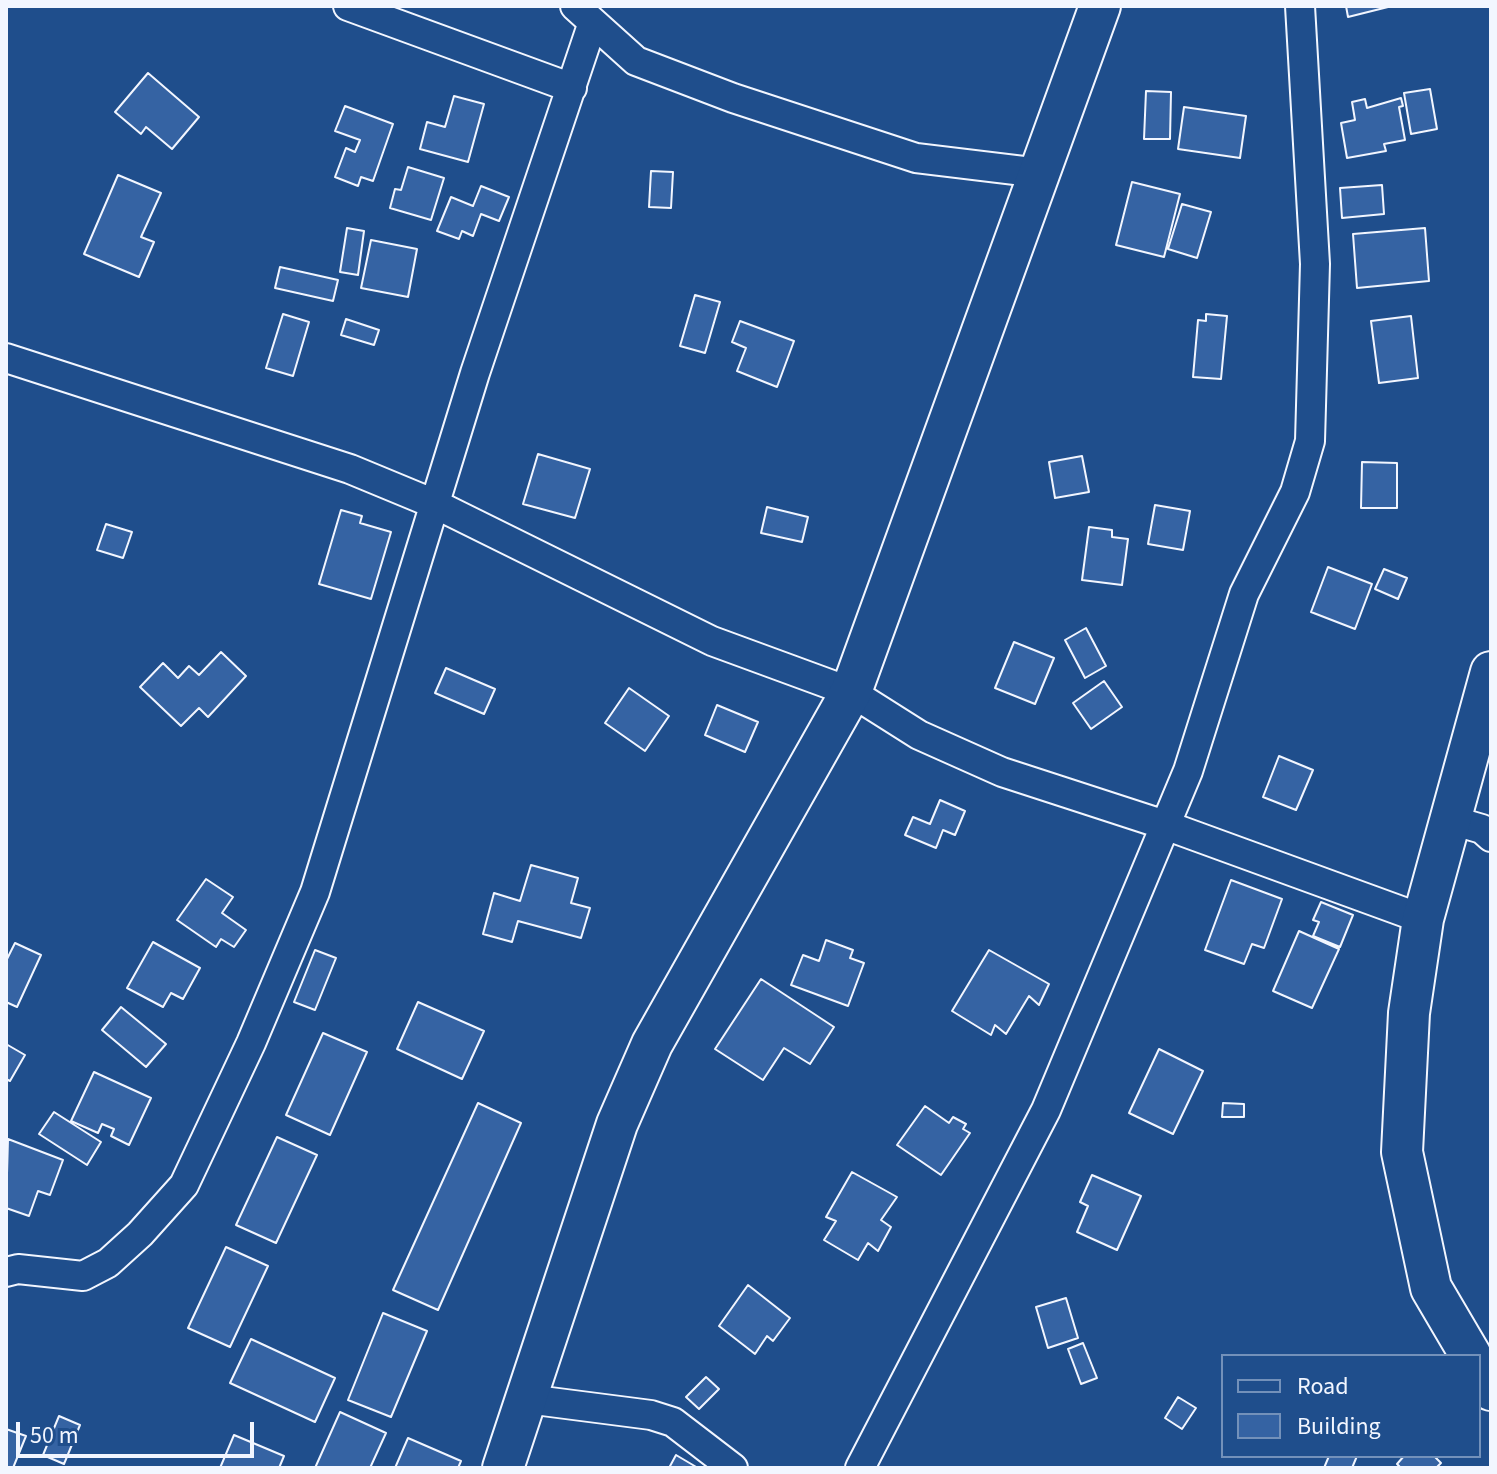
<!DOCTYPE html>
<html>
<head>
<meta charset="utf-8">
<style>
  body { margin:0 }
  #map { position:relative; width:1497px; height:1474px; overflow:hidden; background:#1f4e8c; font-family:"Source Sans 3",sans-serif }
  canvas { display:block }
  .frame { position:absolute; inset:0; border:8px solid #f2f6ff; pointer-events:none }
  .legend { position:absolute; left:1221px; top:1354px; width:260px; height:104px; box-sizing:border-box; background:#1f4e8c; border:2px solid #7391ba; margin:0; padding:10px 14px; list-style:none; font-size:24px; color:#f2f6ff }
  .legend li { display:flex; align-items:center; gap:16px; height:40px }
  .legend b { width:40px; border:2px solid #7391ba }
  .scale { position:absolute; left:16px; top:1422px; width:238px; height:36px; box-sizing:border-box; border:4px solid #f2f6ff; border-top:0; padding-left:10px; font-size:24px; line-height:28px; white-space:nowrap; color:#f2f6ff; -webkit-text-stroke:6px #1f4e8c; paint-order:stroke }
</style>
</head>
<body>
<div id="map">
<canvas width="1497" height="1474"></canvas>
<div class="frame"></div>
<ul class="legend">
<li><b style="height:10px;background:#1f4e8c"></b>Road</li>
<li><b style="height:22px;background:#3563a3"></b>Building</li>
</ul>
<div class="scale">50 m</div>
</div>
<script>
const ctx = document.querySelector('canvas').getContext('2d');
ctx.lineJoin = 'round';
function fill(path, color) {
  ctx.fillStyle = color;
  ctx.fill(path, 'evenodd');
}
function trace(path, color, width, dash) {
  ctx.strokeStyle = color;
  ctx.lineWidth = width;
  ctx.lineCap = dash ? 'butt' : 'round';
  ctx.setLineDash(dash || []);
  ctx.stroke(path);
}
const building = new Path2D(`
  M 1346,6 L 1392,6 L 1348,17 Z
  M 148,73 L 199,117 L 172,149 L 146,127 L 141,134 L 115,112 Z
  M 1430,89 L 1437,129 L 1411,134 L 1404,93 Z
  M 1146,91 L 1171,92 L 1170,139 L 1144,139 Z
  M 454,96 L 484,104 L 468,162 L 420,149 L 427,122 L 445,127 Z
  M 1401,98 L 1403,106 L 1399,107 L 1405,140 L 1384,144 L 1386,151 L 1347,158 L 1341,123 L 1355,120 L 1352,102 L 1365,99 L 1367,108 Z
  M 345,106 L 393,124 L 373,181 L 361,177 L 358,186 L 335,177 L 346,148 L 355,152 L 360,140 L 335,131 Z
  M 1184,107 L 1246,116 L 1240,158 L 1178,149 Z
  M 408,167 L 444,178 L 431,220 L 390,208 L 395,189 L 401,190 Z
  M 651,171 L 673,172 L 671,208 L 649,207 Z
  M 118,175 L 161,193 L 141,237 L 154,242 L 139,277 L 84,254 Z
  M 1132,182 L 1180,194 L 1164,257 L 1116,245 Z
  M 1382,185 L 1384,214 L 1342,218 L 1340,188 Z
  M 481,186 L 509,197 L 499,221 L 481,214 L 473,236 L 462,231 L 459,239 L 437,231 L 451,197 L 473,206 Z
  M 1182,204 L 1211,212 L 1197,258 L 1168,249 Z
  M 347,228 L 364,231 L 358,275 L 340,272 Z
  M 1425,228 L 1429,281 L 1357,288 L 1353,234 Z
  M 371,240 L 417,249 L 408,297 L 361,288 Z
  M 280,267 L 338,280 L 333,301 L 275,288 Z
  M 695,295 L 720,302 L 705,353 L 680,346 Z
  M 283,314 L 309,322 L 293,376 L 266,368 Z
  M 1206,314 L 1227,316 L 1221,379 L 1193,377 L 1198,320 L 1206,321 Z
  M 1411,316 L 1418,378 L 1379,383 L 1371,321 Z
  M 346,319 L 379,330 L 374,345 L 341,335 Z
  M 740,321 L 794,341 L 777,387 L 737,371 L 746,348 L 732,342 Z
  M 538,454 L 590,469 L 575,518 L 523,504 Z
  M 1082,456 L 1089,492 L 1055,498 L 1049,462 Z
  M 1362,462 L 1397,463 L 1397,508 L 1361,508 Z
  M 1155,505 L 1190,511 L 1183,550 L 1148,544 Z
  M 767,507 L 808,517 L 802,542 L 761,533 Z
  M 341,510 L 362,516 L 360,523 L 391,532 L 371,599 L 319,584 Z
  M 106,524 L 132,532 L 123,558 L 97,550 Z
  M 1089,527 L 1112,530 L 1112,537 L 1128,539 L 1122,585 L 1082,580 Z
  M 1328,567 L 1372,584 L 1355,629 L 1311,612 Z
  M 1384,569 L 1407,578 L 1398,599 L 1375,589 Z
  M 1086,628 L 1106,666 L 1085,678 L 1065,640 Z
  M 1014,642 L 1054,658 L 1035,704 L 995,688 Z
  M 221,652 L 246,676 L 208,717 L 199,708 L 181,726 L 140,687 L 163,663 L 178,678 L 189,666 L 199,675 Z
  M 446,668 L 495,689 L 484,714 L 435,693 Z
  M 1104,681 L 1122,707 L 1091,729 L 1073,703 Z
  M 629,688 L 669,716 L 645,751 L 605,723 Z
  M 717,705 L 758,722 L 745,752 L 705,735 Z
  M 1279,756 L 1313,770 L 1296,810 L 1263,797 Z
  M 940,800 L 965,811 L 955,835 L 943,830 L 936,848 L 905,835 L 913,817 L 930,824 Z
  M 531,865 L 578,878 L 571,903 L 590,908 L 581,938 L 518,921 L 512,942 L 483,934 L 494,893 L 520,901 Z
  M 206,879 L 233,897 L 222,913 L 246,930 L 234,947 L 221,939 L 216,947 L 177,920 Z
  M 1231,880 L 1282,899 L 1264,948 L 1252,944 L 1244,964 L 1205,950 Z
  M 1321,902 L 1353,915 L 1340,947 L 1313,936 L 1319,922 L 1313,920 Z
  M 1299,931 L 1339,949 L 1312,1008 L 1273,991 Z
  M 826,940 L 853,950 L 850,958 L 864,963 L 848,1006 L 791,985 L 803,955 L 819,961 Z
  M 153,942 L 200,968 L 183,999 L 171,993 L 163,1007 L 127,988 Z
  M 15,943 L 41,955 L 17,1007 L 6,1002 L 6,961 Z
  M 315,950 L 336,958 L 315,1010 L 294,1002 Z
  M 989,950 L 1049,984 L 1039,1005 L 1029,996 L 1006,1034 L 995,1025 L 991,1035 L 952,1011 Z
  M 761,979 L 834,1027 L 810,1064 L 784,1048 L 763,1080 L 715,1049 Z
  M 418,1002 L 484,1031 L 462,1079 L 397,1049 Z
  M 121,1007 L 166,1044 L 146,1067 L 102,1030 Z
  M 323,1033 L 367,1052 L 330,1135 L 286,1115 Z
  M 6,1044 L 25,1055 L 10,1081 L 6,1079 Z
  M 1159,1049 L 1203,1071 L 1173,1134 L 1129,1113 Z
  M 94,1072 L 151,1098 L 129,1145 L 111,1136 L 114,1129 L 102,1124 L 98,1133 L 71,1121 Z
  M 478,1103 L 521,1123 L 438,1310 L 393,1290 Z
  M 1223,1103 L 1244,1104 L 1244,1117 L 1222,1117 Z
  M 925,1106 L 949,1123 L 953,1117 L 966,1124 L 963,1129 L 970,1133 L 941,1175 L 897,1145 Z
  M 54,1112 L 101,1142 L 87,1165 L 39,1134 Z
  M 277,1137 L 317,1155 L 276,1243 L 236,1225 Z
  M 8,1139 L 63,1160 L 50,1195 L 38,1191 L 29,1216 L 6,1208 Z
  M 852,1172 L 897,1197 L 881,1220 L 891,1227 L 878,1251 L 868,1243 L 858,1260 L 824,1240 L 836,1221 L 826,1217 Z
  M 1092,1175 L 1141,1196 L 1117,1250 L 1077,1232 L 1088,1206 L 1080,1202 Z
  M 226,1247 L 268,1266 L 230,1347 L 188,1328 Z
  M 748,1285 L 790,1318 L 773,1341 L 767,1336 L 755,1354 L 719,1326 Z
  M 1066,1298 L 1078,1338 L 1048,1348 L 1036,1307 Z
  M 383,1313 L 427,1331 L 391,1417 L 348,1400 Z
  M 251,1339 L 335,1378 L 315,1422 L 230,1383 Z
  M 1083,1343 L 1097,1378 L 1081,1384 L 1068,1349 Z
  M 706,1377 L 719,1389 L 699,1409 L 686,1397 Z
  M 1178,1397 L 1196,1408 L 1182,1429 L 1165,1418 Z
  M 340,1412 L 386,1433 L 370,1468 L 315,1468 Z
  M 59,1416 L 80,1425 L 64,1464 L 43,1455 Z
  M 6,1429 L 26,1436 L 13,1468 L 6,1468 Z
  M 234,1435 L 284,1456 L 279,1468 L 220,1468 Z
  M 408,1438 L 461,1461 L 458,1468 L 395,1468 Z
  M 676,1455 L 698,1468 L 669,1468 Z
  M 1329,1456 L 1357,1456 L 1352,1468 L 1324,1468 Z
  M 1404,1456 L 1434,1456 L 1441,1463 L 1436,1468 L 1401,1468 L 1397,1464 Z`);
const street = new Path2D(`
  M 348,6 L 572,88
  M 575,6 L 636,61 L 733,98 L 916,158 L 1040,173
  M 6,358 L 350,469 L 437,505 L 712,641 L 851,692 L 919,735 L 1002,772 L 1165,825 L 1423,919
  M 1451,820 L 1482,829 L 1491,837
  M 6,1272 L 18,1269 L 83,1276 L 108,1263 L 140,1234 L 184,1185 L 251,1043 L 315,892 L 475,373 L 592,25
  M 527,1399 L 651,1415 L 673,1422 L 733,1468
  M 860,1468 L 1046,1110 L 1188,771 L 1244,594 L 1295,492 L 1310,441 L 1315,264 L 1300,6`);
const secondary = new Path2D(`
  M 1471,1356 L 1431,1288 L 1402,1152 L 1409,1013 L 1423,919 L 1491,672
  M 1479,1370 L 1491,1390
  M 503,1468 L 617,1124 L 652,1044 L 851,692 L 1100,6`);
fill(building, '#3563a3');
trace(building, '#f2f6ff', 2);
trace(street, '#f2f6ff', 32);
trace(secondary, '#f2f6ff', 44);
trace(street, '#1f4e8c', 28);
trace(secondary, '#1f4e8c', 40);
</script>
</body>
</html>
